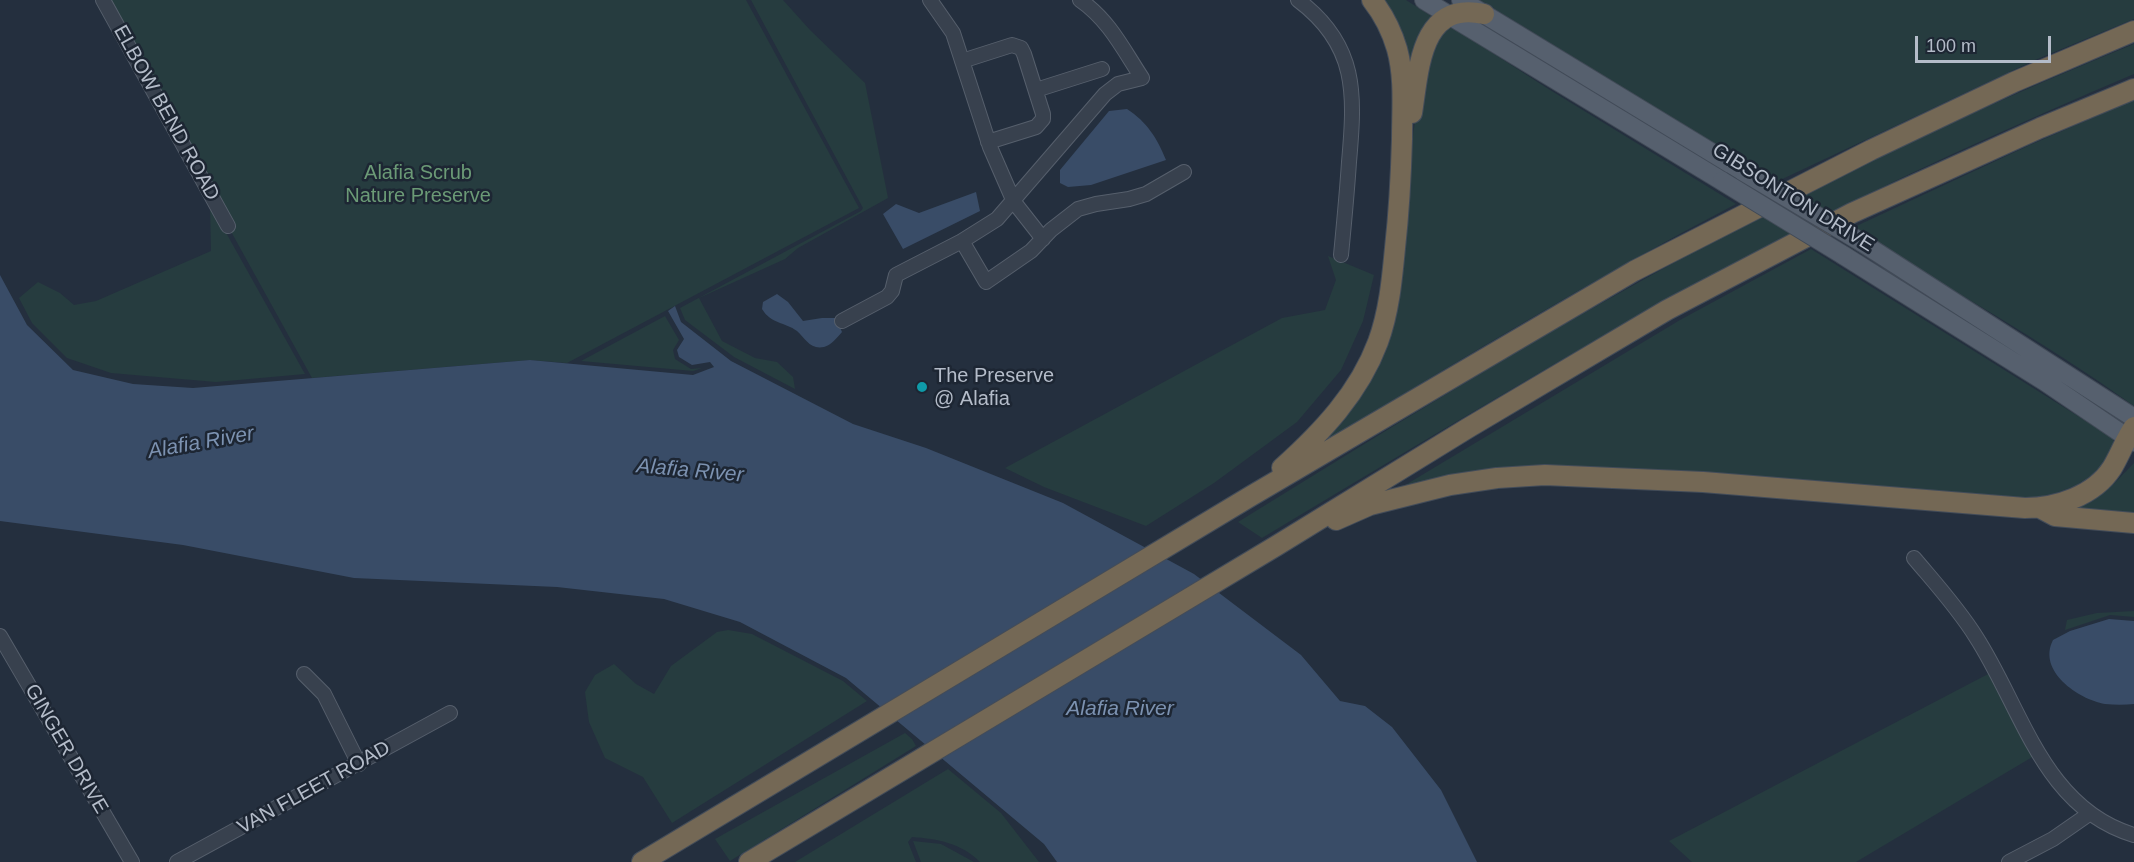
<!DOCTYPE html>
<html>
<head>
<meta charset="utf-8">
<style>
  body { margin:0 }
  #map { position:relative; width:2134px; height:862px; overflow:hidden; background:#242f3e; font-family:Helvetica,sans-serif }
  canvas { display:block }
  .scale { position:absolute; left:1915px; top:36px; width:136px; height:27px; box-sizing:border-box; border:3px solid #b4bcc9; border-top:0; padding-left:8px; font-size:18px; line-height:21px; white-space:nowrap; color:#b4bcc9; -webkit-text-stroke:4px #1d2633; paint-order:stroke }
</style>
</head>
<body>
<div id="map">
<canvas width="2134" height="862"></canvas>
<div class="scale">100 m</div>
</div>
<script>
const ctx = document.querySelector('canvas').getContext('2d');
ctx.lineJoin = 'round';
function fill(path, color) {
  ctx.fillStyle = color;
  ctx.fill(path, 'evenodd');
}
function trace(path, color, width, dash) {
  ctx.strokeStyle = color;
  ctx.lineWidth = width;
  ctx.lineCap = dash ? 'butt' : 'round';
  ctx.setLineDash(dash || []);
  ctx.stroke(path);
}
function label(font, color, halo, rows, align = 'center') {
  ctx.font = font + ' Helvetica,sans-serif';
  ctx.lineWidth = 5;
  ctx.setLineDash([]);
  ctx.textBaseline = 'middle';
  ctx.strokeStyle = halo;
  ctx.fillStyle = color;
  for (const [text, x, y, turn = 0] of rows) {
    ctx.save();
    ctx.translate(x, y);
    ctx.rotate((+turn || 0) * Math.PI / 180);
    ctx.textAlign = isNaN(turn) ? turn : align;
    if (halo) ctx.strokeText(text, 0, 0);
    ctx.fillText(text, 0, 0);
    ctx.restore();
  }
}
const green = new Path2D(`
  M 103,0 L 746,0 L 859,208 L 567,363 L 530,360 L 312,378 Z
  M 751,0 L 783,0 L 810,30 L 865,83 L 888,198 L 798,248 L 785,259 L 699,298 L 722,341 L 755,358 L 777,362 L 793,377 L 795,389 L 734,357 L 685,320 L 680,308 L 861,211 L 863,208 Z
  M 1377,0 L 1406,0 L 1433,17 L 1413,74 Z
  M 1480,0 L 2134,0 L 2134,19 L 2035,60 L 1776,182 Z
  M 1449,25 L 1550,90 L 1736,204 C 1595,278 1459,360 1323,443 L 1318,440 L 1365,375 L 1407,174 L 1424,62 L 1429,46 Z
  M 2134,44 L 2134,74 C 2012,126 1891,180 1774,242 C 1599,334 1431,437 1262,538 L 1238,522 C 1374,438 1510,353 1650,276 C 1807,189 1969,111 2134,44 Z
  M 2134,100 L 2134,406 C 2044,341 1945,286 1850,229 L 2030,145 Z
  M 210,204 L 305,374 L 216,382 L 111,373 L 67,358 L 32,323 L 19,298 L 38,282 L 60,293 L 74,305 L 96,301 L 211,251 Z
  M 1811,249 L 2113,438 C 2114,446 2111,449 2108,456 C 2093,483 2060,494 2031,498 L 1677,471 L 1397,490 L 1680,320 Z
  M 1328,256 L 1374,275 L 1363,321 L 1341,370 L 1297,422 L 1214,483 L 1146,526 L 1044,487 L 1005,468 L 1282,318 L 1325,310 L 1336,280 Z
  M 665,316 L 679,340 L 673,350 L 675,359 L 691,369 L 702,368 L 693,371 L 581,361 Z
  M 2134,463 L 2134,518 L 2071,511 C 2104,498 2111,486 2134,463 Z
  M 2134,611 L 2134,617 L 2110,615 L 2065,630 L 2067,620 L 2097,613 Z
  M 728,630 L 752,634 L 843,681 L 867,701 L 672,823 L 643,777 L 605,758 L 589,722 L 585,692 L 595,675 L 614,664 L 636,684 L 654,694 L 671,666 L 717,632 Z
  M 1990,673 L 2034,756 L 1856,862 L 1692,862 L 1669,841 Z
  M 905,733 L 912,739 L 916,746 L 730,861 L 715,839 Z
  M 948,769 L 1001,813 L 1039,862 L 980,862 C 961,843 938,839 912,837 L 908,842 L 916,862 L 795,862 Z
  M 913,841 L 941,844 L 974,862 L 921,862 Z`);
const water = new Path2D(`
  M 1127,109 C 1147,122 1157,138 1166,160 L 1091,185 L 1068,187 L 1060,183 L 1060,170 L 1109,111 Z
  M 976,192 L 980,211 L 903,249 L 883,214 L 896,204 L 919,213 Z
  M 0,275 L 27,325 L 73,370 L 133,384 L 193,388 L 530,360 L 693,375 L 714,367 L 710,362 L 692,365 L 679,357 L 677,350 L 684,339 L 668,311 L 675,306 L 681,322 L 731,361 L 853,424 L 926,448 L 1063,503 L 1194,574 L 1301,655 L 1340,701 L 1365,706 L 1392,727 L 1441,790 L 1477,862 L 1057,862 L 1044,844 L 846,678 L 740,622 L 664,599 L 557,587 L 354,578 L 183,545 L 0,521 Z
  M 777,294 L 788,302 L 803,321 L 822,318 L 836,318 L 842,332 C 837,338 831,345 824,347 C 810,350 805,338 797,331 C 785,322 771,324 762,309 L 763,302 Z
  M 2109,619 L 2134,621 L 2134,704 C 2125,705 2115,705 2105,704 C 2078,699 2037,671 2053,640 L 2070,631 Z`);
const minor = new Path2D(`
  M 103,0 L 228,226
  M 930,0 L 953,33 L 990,147 L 1014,202 L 1043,239
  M 1298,0 C 1358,45 1355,94 1349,162 C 1347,193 1344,224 1341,255
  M 962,61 L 1012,45 L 1021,48 L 1024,54 L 1043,114 L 1043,119 L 1036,127 L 988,142
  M 1036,90 L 1102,69
  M 962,241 L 986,282 L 1031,251 L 1051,230 L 1078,209 L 1096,204 L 1129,199 L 1146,194 L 1184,172
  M 842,321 L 887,297 L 892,291 L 896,275 L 962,241 L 997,219 L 1105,94 L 1118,84 L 1142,78 C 1123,49 1109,20 1080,0
  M 1914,558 C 1935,583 1958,608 1976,637 C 2022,708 2043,808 2134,835
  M 0,636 L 132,862
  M 304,674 L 324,694 L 359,764
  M 177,862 L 450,713
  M 2009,862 L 2053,839 L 2089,814`);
const major = new Path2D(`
  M 1424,0 L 1722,181
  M 1461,0 L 1742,171
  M 1861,242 L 2134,418
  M 1843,255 L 2044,381 L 2134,442`);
const highway = new Path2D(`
  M 1412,113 C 1419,70 1420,0 1484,14
  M 1282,468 C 1322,432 1359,393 1378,342 C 1389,312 1392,280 1395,248 C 1399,212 1401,176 1402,139 C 1402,109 1405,78 1397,49 C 1392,32 1383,14 1372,0
  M 2040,508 L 2055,516 L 2134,523
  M 1336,520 L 1370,505 L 1450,485 L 1497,478 L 1545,475 L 1703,482 L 2025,508 C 2056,508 2094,496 2112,468 C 2120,455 2125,440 2134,427
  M 642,862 L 1251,496 L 1634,271 L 1871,150 L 2014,82 L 2134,31
  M 749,862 L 1276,546 L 1468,428 L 1667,310 L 1852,213 L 2040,128 L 2134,89`);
const majorBridge = new Path2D(`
  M 1742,171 L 1861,242
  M 1722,181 L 1843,255`);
const markers = [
  [922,387,6,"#0f9aa8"]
];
const streetNames = [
  ["ELBOW BEND ROAD",166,113,61],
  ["GIBSONTON DRIVE",1793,198,32],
  ["GINGER DRIVE",66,749,60],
  ["VAN FLEET ROAD",314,788,-29]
];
const parkNames = [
  ["Alafia Scrub",418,173],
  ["Nature Preserve",418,196]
];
const poiNames = [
  ["The Preserve",934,376],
  ["@ Alafia",934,399]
];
const waterNames = [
  ["Alafia River",201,443,-10],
  ["Alafia River",690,471,5],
  ["Alafia River",1120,709]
];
fill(green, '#263c3f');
fill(water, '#394c67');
trace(minor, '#565f6c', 16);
trace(major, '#414a57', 20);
trace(highway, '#434c59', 22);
trace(minor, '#38414e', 14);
trace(major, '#56606e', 18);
trace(highway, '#746855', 20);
trace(majorBridge, '#414a57', 20, []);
trace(majorBridge, '#56606e', 18);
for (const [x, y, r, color] of markers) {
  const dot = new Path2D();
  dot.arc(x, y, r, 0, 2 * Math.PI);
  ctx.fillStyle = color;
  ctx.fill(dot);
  trace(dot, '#1d2633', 2);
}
label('20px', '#b4bcc9', '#1d2633', streetNames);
label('20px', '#6b9a76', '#1d2633', parkNames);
label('20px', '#b4bcc9', '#1d2633', poiNames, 'left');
label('italic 21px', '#7c92b1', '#1d2633', waterNames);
</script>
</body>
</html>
